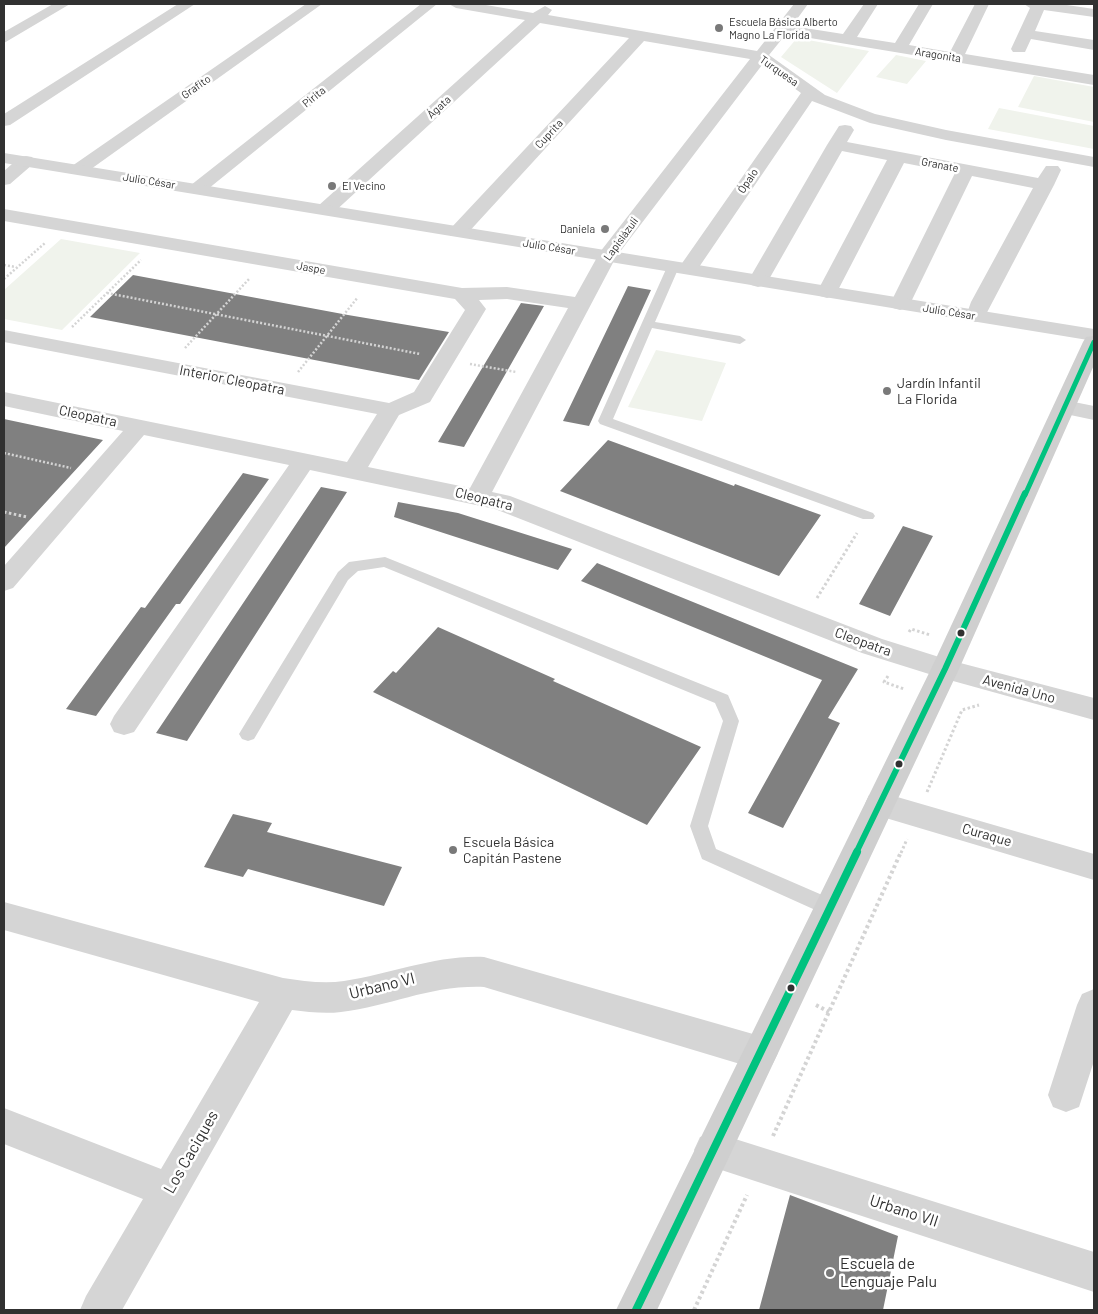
<!DOCTYPE html>
<html>
<head>
<meta charset="utf-8">
<style>
  body { margin:0 }
  #map { position:relative; width:1098px; height:1314px; overflow:hidden; background:#fff; font-family:Barlow,sans-serif }
  canvas { display:block }
  .frame { position:absolute; inset:0; border:5px solid #313131; pointer-events:none }
</style>
</head>
<body>
<div id="map">
<canvas width="1098" height="1314"></canvas>
<div class="frame"></div>
</div>
<script>
const ctx = document.querySelector('canvas').getContext('2d');
ctx.lineJoin = 'round';
function fill(path, color) {
  ctx.fillStyle = color;
  ctx.fill(path, 'evenodd');
}
function trace(path, color, width, dash) {
  ctx.strokeStyle = color;
  ctx.lineWidth = width;
  ctx.lineCap = dash ? 'butt' : 'round';
  ctx.setLineDash(dash || []);
  ctx.stroke(path);
}
function label(font, color, halo, rows, align = 'center') {
  ctx.font = font + ' Barlow,sans-serif';
  ctx.lineWidth = 5;
  ctx.setLineDash([]);
  ctx.textBaseline = 'middle';
  ctx.strokeStyle = halo;
  ctx.fillStyle = color;
  for (const [text, x, y, turn = 0] of rows) {
    ctx.save();
    ctx.translate(x, y);
    ctx.rotate((+turn || 0) * Math.PI / 180);
    ctx.textAlign = isNaN(turn) ? turn : align;
    if (halo) ctx.strokeText(text, 0, 0);
    ctx.fillText(text, 0, 0);
    ctx.restore();
  }
}
const green = new Path2D(`
  M 797,38 L 869,51 L 837,93 L 781,57 Z
  M 896,55 L 926,61 L 907,84 L 876,77 Z
  M 1034,76 L 1094,87 L 1094,122 L 1018,107 Z
  M 999,108 L 1094,126 L 1094,149 L 988,129 Z
  M 61,239 L 140,253 L 62,330 L 4,319 L 4,290 Z
  M 656,350 L 726,363 L 702,421 L 628,407 Z`);
const building = new Path2D(`
  M 133,275 L 348,315 L 449,332 L 419,380 L 90,317 Z
  M 628,286 L 651,290 L 589,426 L 563,421 Z
  M 521,303 L 544,306 L 464,447 L 438,442 Z
  M 4,419 L 103,440 L 4,548 Z
  M 608,440 L 734,486 L 735,484 L 821,515 L 779,576 L 560,491 Z
  M 243,473 L 269,479 L 180,604 L 176,604 L 96,716 L 66,709 L 141,607 L 145,608 Z
  M 321,487 L 347,492 L 187,741 L 156,733 Z
  M 398,502 L 458,513 L 572,549 L 558,570 L 394,517 Z
  M 903,526 L 933,536 L 890,616 L 859,604 Z
  M 597,563 L 858,669 L 828,718 L 840,723 L 783,828 L 748,813 L 822,680 L 581,581 Z
  M 438,627 L 555,679 L 553,681 L 701,747 L 647,825 L 373,692 L 393,671 L 396,673 Z
  M 233,814 L 272,823 L 267,832 L 402,867 L 384,906 L 248,869 L 243,877 L 204,867 Z
  M 790,1195 L 898,1236 L 883,1310 L 759,1310 Z`);
const pathFar2 = new Path2D(`
  M 4,265 L 16,267
  M 4,279 L 45,243
  M 107,293 L 420,354
  M 72,327 L 141,260
  M 185,348 L 249,279
  M 470,364 L 516,372
  M 298,372 L 358,297
  M 4,453 L 71,468`);
const pathFar1 = new Path2D(`
  M 4,512 L 27,517
  M 817,598 L 857,533
  M 909,632 L 911,629 L 930,635
  M 888,676 L 884,682 L 904,689
  M 927,792 L 962,710 L 979,705
  M 901,853 L 907,839`);
const path = new Path2D(`
  M 816,1005 L 829,1012
  M 773,1136 L 901,852
  M 694,1310 L 747,1195`);
const service = new Path2D(`
  M 673,263 L 679,267 L 655,322 L 740,336 L 746,340 L 740,344 L 652,328 L 613,419 L 873,513 L 875,516 L 873,519 L 863,519 L 600,424 L 598,421 L 667,267 Z
  M 385,557 L 728,695 L 739,721 L 708,826 L 716,849 L 836,901 L 839,907 L 836,913 L 829,915 L 822,913 L 702,859 L 690,826 L 723,721 L 715,703 L 384,567 L 358,571 L 348,580 L 254,739 L 248,741 L 242,739 L 239,734 L 242,729 L 338,572 L 349,562 Z`);
const minor = new Path2D(`
  M 53,4 L 70,4 L 4,43 L 4,32 Z
  M 178,4 L 195,4 L 10,125 L 4,126 L 4,114 Z
  M 306,4 L 322,4 L 84,174 L 72,174 L 69,170 L 72,166 Z
  M 421,4 L 437,4 L 203,193 L 191,193 L 188,189 L 191,185 Z
  M 449,4 L 480,4 L 533,13 L 545,6 L 552,10 L 548,15 L 757,51 L 794,4 L 808,4 L 792,26 L 843,34 L 864,4 L 878,4 L 857,37 L 895,43 L 919,4 L 933,4 L 909,45 L 950,52 L 975,4 L 989,4 L 965,54 L 1094,75 L 1094,85 L 786,34 L 769,55 L 825,95 L 875,114 L 946,130 L 1094,157 L 1094,167 L 946,140 L 870,123 L 812,101 L 695,273 L 681,273 L 678,269 L 801,93 L 762,65 L 616,257 L 492,492 L 510,496 L 882,639 L 955,662 L 959,669 L 955,676 L 945,679 L 862,653 L 495,509 L 310,470 L 134,732 L 124,735 L 114,732 L 110,724 L 114,716 L 289,465 L 144,435 L 13,588 L 4,591 L 4,566 L 123,431 L 4,406 L 4,392 L 347,462 L 377,414 L 4,342 L 4,330 L 389,403 L 414,392 L 465,310 L 455,299 L 4,221 L 4,209 L 462,288 L 507,287 L 575,297 L 600,252 L 750,59 L 644,41 L 465,236 L 451,236 L 448,232 L 451,228 L 629,38 L 540,23 L 332,214 L 318,214 L 316,210 L 318,206 L 525,20 L 456,8 ZM 507,299 L 568,308 L 470,488 L 368,467 L 399,415 L 430,402 L 433,397 L 486,309 L 479,300 Z
  M 1024,4 L 1060,4 L 1094,9 L 1094,17 L 1044,10 L 1035,31 L 1094,40 L 1094,50 L 1031,39 L 1025,52 L 1013,52 L 1011,49 L 1030,8 Z
  M 845,125 L 851,126 L 854,130 L 847,142 L 1038,178 L 1046,166 L 1058,166 L 1061,170 L 1054,185 L 983,320 L 976,322 L 969,320 L 966,316 L 971,302 L 1033,188 L 972,176 L 910,304 L 907,308 L 900,310 L 893,308 L 890,304 L 955,173 L 904,163 L 837,292 L 834,296 L 827,298 L 820,296 L 817,292 L 887,160 L 842,151 L 768,281 L 765,285 L 758,287 L 751,285 L 748,281 L 827,145 L 839,126 Z
  M 26,156 L 32,157 L 35,161 L 32,165 L 10,184 L 4,185 L 4,171 L 20,157 Z
  M 1064,400 L 1094,406 L 1094,420 L 1056,412 L 1053,407 L 1056,402 Z
  M 880,792 L 1094,854 L 1094,880 L 869,813 L 865,804 L 869,795 Z
  M 4,902 L 283,978 C 303,981 324,984 344,981 C 392,974 435,955 484,957 L 760,1036 L 772,1041 L 778,1053 L 772,1065 L 760,1070 L 484,987 C 430,985 392,1006 341,1012 C 325,1014 308,1012 292,1010 L 122,1310 L 80,1310 L 86,1296 L 143,1199 L 4,1144 L 4,1108 L 161,1169 L 259,1002 L 4,930 Z
  M 1094,989 L 1094,1061 L 1079,1107 L 1066,1112 L 1053,1107 L 1048,1095 L 1077,1005 L 1082,994 Z
  M 713,1132 L 1094,1252 L 1094,1292 L 700,1163 L 694,1150 L 700,1137 Z`);
const tertiary = new Path2D(`
  M 4,153 L 1094,329 L 1094,341 L 4,163 Z
  M 945,659 L 1094,698 L 1094,720 L 935,676 L 931,669 L 935,662 Z`);
const secondary = new Path2D(`
  M 1094,336 L 1094,365 L 959,669 L 657,1310 L 616,1310 L 931,669 L 1083,342 L 1086,337 Z`);
const bus1Far2 = new Path2D(`
  M 1025,495 L 1094,342`);
const bus1Far1 = new Path2D(`
  M 856,853 L 945,669 L 1025,493`);
const bus1 = new Path2D(`
  M 636,1310 L 857,852`);
const markers = [
  [719,28,5,"#797979"],
  [332,186,5,"#797979"],
  [605,229,5,"#797979"],
  [887,391,5,"#797979"],
  [961,633,4.5,"#313131"],
  [899,764,4.5,"#313131"],
  [453,850,5,"#797979"],
  [791,988,4.5,"#313131"],
  [830,1273,5,"#797979"]
];
const farPoinames = [
  ["Escuela Básica Alberto",729,22],
  ["Magno La Florida",729,35],
  ["El Vecino",342,186],
  ["Daniela",595,229,"right"]
];
const farStreetnames = [
  ["Aragonita",938,55,9],
  ["Turquesa",779,71,35],
  ["Grafito",196,87,-35],
  ["Pirita",314,97,-39],
  ["Ágata",439,107,-42],
  ["Cuprita",549,134,-47],
  ["Granate",940,165,11],
  ["Julio César",149,181,9],
  ["Ópalo",748,181,-56],
  ["Lapislázuli",621,239,-54],
  ["Julio César",549,247,9],
  ["Jaspe",311,268,10],
  ["Julio César",949,312,9]
];
const streetNames = [
  ["Interior Cleopatra",232,380,11],
  ["Cleopatra",88,416,12],
  ["Cleopatra",484,499,14],
  ["Cleopatra",863,642,20],
  ["Avenida Uno",1019,689,15],
  ["Curaque",987,835,16]
];
const poiNames = [
  ["Jardín Infantil",897,383],
  ["La Florida",897,399],
  ["Escuela Básica",463,842],
  ["Capitán Pastene",463,858]
];
const nearStreetnames = [
  ["Urbano VI",382,986,-14],
  ["Los Caciques",191,1152,-60],
  ["Urbano VII",904,1211,18]
];
const nearPoinames = [
  ["Escuela de",840,1264],
  ["Lenguaje Palu",840,1282]
];
fill(green, '#f0f3ec');
fill(building, '#808080');
trace(pathFar2, '#d4d4d4', 2.5, [2, 2]);
trace(pathFar1, '#d4d4d4', 3, [2.5, 2.5]);
trace(path, '#d4d4d4', 4, [3, 3]);
fill(service, '#d5d5d5');
fill(minor, '#d5d5d5');
fill(tertiary, '#d5d5d5');
fill(secondary, '#cfcfcf');
trace(bus1Far2, '#00c27f', 5);
trace(bus1Far1, '#00c27f', 6);
trace(bus1, '#00c27f', 8);
for (const [x, y, r, color] of markers) {
  const dot = new Path2D();
  dot.arc(x, y, r, 0, 2 * Math.PI);
  ctx.fillStyle = color;
  ctx.fill(dot);
  trace(dot, '#fff', 2);
}
label('11px', '#313131', '#fff', farPoinames, 'left');
label('11px', '#313131', '#fff', farStreetnames);
label('14px', '#313131', '#fff', streetNames);
label('14px', '#313131', '#fff', poiNames, 'left');
label('16px', '#313131', '#fff', nearStreetnames);
label('16px', '#313131', '#fff', nearPoinames, 'left');
</script>
</body>
</html>
